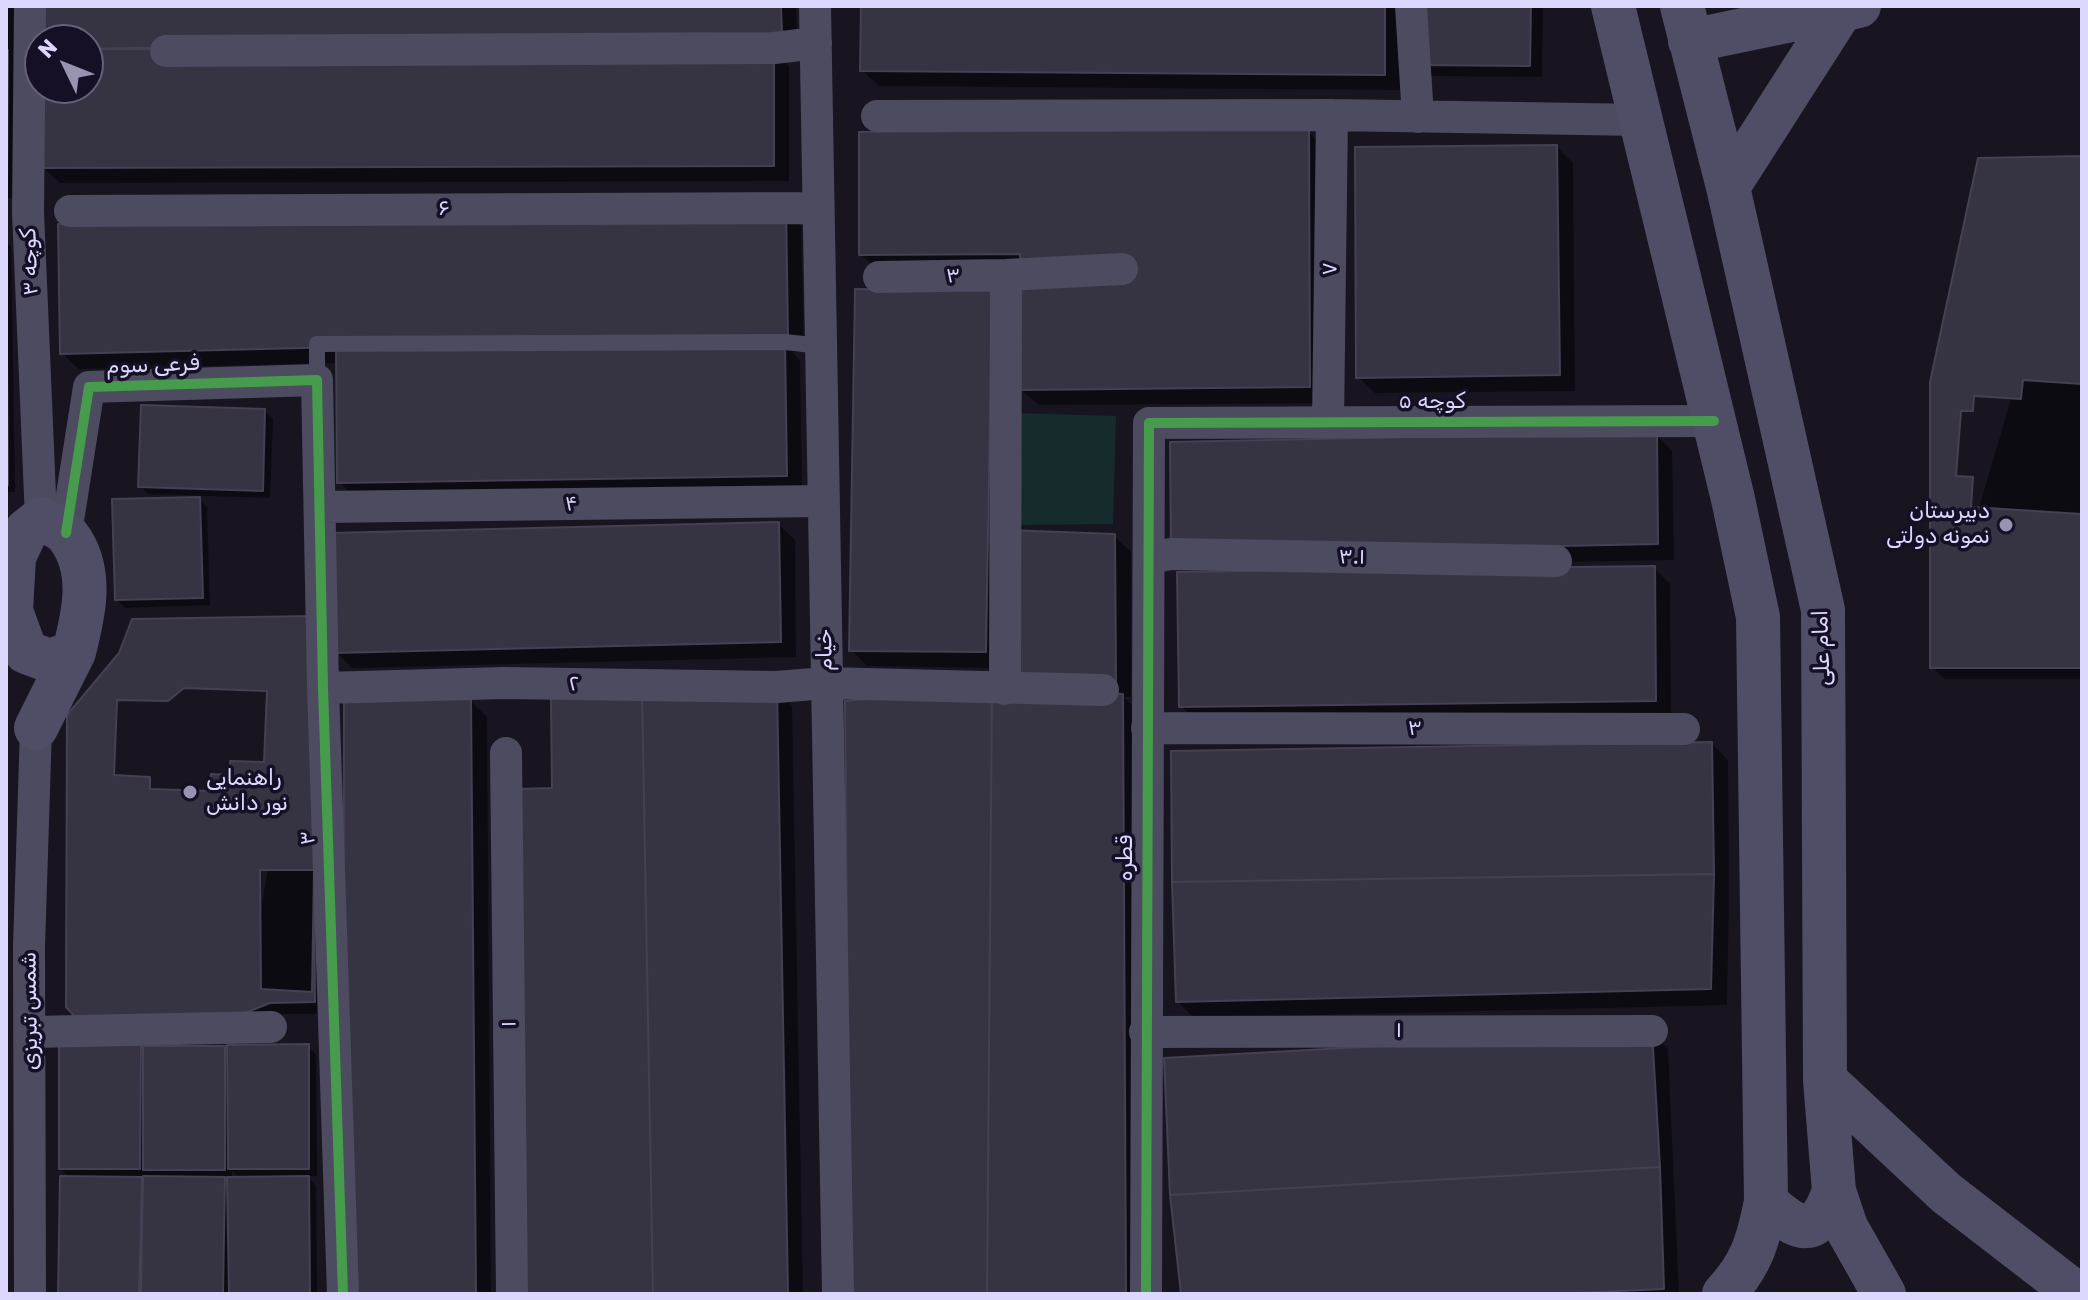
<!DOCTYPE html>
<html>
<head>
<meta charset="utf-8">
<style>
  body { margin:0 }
  #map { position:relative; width:2088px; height:1300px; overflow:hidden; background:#181520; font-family:Rubik,sans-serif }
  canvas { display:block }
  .frame { position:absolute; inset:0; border:8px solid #dcd7fd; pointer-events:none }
  .north { position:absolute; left:24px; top:24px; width:80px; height:80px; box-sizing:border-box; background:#151025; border:2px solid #65607b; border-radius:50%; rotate:313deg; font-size:22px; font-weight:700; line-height:32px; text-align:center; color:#dcd7fd }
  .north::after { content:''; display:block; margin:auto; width:28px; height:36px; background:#9793b0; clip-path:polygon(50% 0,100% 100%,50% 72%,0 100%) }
</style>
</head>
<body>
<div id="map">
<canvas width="2088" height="1300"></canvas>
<div class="frame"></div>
<div class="north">N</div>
</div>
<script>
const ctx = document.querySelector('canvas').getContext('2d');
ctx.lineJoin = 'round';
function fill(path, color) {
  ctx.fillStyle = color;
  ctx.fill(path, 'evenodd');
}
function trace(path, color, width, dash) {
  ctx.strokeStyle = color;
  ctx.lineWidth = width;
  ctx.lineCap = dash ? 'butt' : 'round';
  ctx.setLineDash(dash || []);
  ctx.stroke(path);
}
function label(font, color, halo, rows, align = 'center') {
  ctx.font = font + ' Rubik,"Noto Sans Arabic",sans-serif';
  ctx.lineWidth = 7;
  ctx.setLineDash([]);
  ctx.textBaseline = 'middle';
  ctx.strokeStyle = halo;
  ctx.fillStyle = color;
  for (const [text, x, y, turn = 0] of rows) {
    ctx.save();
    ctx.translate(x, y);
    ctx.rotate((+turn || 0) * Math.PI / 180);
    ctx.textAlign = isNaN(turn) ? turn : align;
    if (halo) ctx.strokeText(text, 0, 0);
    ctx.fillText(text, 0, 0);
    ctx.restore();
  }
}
const green = new Path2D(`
  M 1015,413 L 1116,416 L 1113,524 L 1012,525 Z`);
const shadow = new Path2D(`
  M 6,6 L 19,6 L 22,198 L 6,198 Z
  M 42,6 L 796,6 L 797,50 L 774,50 L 789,66 L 789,181 L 60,183 L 43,167 L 88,88 L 88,40 Z
  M 863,6 L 1401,6 L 1400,90 L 879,86 L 862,70 Z
  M 1419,6 L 1543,6 L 1542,77 L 1430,76 Z
  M 1308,131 L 1324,147 L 1325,403 L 1039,405 L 861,255 Z
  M 1557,147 L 1573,163 L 1575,391 L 1375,393 L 1358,377 Z
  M 2082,158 L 2082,679 L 1945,679 L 1932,667 Z
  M 785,209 L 801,225 L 804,352 L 792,352 L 800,360 L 802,491 L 356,498 L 339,482 L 338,363 L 78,369 L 62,353 Z
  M 6,242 L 11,247 L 15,492 L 6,492 Z
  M 991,293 L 1001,668 L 867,666 L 851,650 Z
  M 265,411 L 273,419 L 270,498 L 148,494 L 140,486 Z
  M 1656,434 L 1672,451 L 1674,560 L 1190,569 Z
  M 199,499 L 207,507 L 210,605 L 125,608 L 117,600 Z
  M 778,524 L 795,540 L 796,657 L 352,668 L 336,652 Z
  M 1114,536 L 1131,552 L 1131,697 L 1124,697 L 1139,712 L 1141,1294 L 852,1294 Z
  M 1654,568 L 1670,584 L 1671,717 L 1197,722 L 1181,706 Z
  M 311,619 L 334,1014 L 283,1014 L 240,1031 Z
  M 776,689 L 792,706 L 803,1294 L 527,1294 L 554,790 Z
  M 471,701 L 487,717 L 491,1294 L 345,1294 Z
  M 1712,744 L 1728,760 L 1729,892 L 1727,1005 L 1194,1018 L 1177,1001 Z
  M 1652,1033 L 1668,1049 L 1679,1294 L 1183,1294 Z
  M 308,1046 L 316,1054 L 317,1176 L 307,1176 L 316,1186 L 317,1294 L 60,1294 L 70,1178 L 61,1169 L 140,1047 L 145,1052 L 224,1048 L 229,1053 ZM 232,1171 L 240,1179 L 232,1179 Z`);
const building = new Path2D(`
  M 41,6 L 781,6 L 782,34 L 88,49 L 88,40 L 41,40 Z
  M 861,6 L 1385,6 L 1385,75 L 860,71 Z
  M 1417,6 L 1531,6 L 1530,66 L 1416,65 Z
  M 774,48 L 774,166 L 41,168 L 41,88 L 88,88 L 88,49 Z
  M 6,50 L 8,50 L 7,183 L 6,183 Z
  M 1309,129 L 1310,387 L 1021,390 L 1020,254 L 859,255 L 859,132 Z
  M 1557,145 L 1560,375 L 1356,378 L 1355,147 Z
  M 2082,156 L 2082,668 L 1930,668 L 1930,382 L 1978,158 Z
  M 786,207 L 788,336 L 60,354 L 58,224 Z
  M 855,289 L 992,291 L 986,652 L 849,651 Z
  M 785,342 L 787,476 L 337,483 L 336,347 Z
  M 7,355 L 8,485 L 6,485 Z
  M 2023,380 L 2082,384 L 2082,514 L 1971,507 L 1973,477 L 1956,476 L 1961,411 L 1973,411 L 1974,396 L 2021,399 Z
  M 141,405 L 265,409 L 263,491 L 138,487 Z
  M 1657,432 L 1658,544 L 1171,554 L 1170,442 Z
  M 200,497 L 203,598 L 115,600 L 112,499 Z
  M 779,522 L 781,642 L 334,653 L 331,533 Z
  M 1006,530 L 1115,534 L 1116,681 L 1005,689 Z
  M 1655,566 L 1656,701 L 1179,707 L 1177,572 Z
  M 312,616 L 315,1002 L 270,1003 L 227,1020 L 80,1022 L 66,1007 L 67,715 L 119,653 L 132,619 Z
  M 777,687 L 788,1294 L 653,1294 L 642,691 Z
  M 184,688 L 267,691 L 264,762 L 230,761 L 230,775 L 211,774 L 210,791 L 150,789 L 150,777 L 114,775 L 117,700 L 168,701 Z
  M 992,688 L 987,1294 L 850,1294 L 845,701 Z
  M 992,688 L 1123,694 L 1126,1294 L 987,1294 Z
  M 642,691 L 653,1294 L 525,1294 L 520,789 L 552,788 L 551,699 Z
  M 471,699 L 476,1294 L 343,1294 L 344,700 Z
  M 1712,742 L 1714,874 L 1172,882 L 1171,751 Z
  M 260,870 L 314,870 L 312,992 L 261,989 Z
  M 1714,874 L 1711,989 L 1176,1002 L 1172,882 Z
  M 1652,1031 L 1660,1167 L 1170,1195 L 1164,1058 Z
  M 309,1044 L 309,1169 L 228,1169 L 227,1045 Z
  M 59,1045 L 141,1045 L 140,1169 L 59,1169 Z
  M 143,1046 L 225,1046 L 225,1170 L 143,1170 Z
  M 1660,1167 L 1664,1289 L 1551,1294 L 1181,1294 L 1170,1195 Z
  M 60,1176 L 142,1177 L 139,1294 L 58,1294 Z
  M 143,1176 L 225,1177 L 223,1294 L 141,1294 Z
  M 309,1176 L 310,1294 L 229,1294 L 227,1177 Z`);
const lane = new Path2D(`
  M 317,380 L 317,344 L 785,342 L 821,346`);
const street = new Path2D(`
  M 30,6 L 28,212 L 41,519
  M 815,6 L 838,1294
  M 1411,6 L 1418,117
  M 166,51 L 774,48 L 816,43
  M 877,116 L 1332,115 L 1643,120
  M 70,211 L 818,208
  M 879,277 L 1006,275 L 1122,269
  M 1328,422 L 1332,115
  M 320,507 L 823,501
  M 66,533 L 89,387 L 317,380 L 323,688 L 343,1294
  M 1149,558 L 1171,554 L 1556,561
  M 323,688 L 504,683 L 777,687 L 825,683 L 1103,690
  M 1005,689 L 1006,275
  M 1147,728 L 1684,729
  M 506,753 L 512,1294
  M 31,1032 L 271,1027
  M 1145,1032 L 1652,1031
  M 30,1294 L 29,947 L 36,728
  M 1146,1294 L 1149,423 L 1714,421`);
const secondary = new Path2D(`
  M 1613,6 L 1733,499 L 1758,617 L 1766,1202 C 1758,1241 1752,1264 1724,1294
  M 1682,6 L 1728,187 L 1823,610 L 1825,1080 L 1834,1191 L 1846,1227 L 1884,1294
  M 1690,41 L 1859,6
  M 1728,187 L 1842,9 L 1838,6
  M 41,519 C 49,523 62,528 68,536 C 94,570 84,613 74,652 L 50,661 L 26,652 L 11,611 L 14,557 L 26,531 Z
  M 36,728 L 74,652
  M 1825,1080 L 1946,1193 L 2077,1294
  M 1766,1202 C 1799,1232 1817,1240 1834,1191`);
const cycleway = new Path2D(`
  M 66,533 L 89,387 L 317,380 L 323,688 L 343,1294
  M 1146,1294 L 1149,423 L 1714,421`);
const markers = [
  [2006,525,8,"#9793b0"],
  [190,792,8,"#9793b0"]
];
const streetNames = [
  ["۶",444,209],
  ["کوچه ۳",30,262,-92],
  ["۷",1330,269,-89],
  ["۳",953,276,-1],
  ["فرعی سوم",153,365,-2],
  ["کوچه ۵",1432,402],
  ["۴",571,504,-1],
  ["۳.۱",1352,557,1],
  ["امام علی",1822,648,-92],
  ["خیام",825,650,-91],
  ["۲",574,684,1],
  ["۳",1415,729],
  ["۳",308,838,-92],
  ["قطره",1126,858,-90],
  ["شمس تبریزی",30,1011,-91],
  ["۱",509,1024,-91],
  ["۱",1399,1031]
];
const poiNames = [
  ["دبیرستان",1990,512],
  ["نمونه دولتی",1990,537],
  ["راهنمایی",206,779,"left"],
  ["نور دانش",206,804,"left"]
];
fill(green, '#152b2c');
fill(shadow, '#0007');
fill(building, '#363342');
trace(building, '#454053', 2);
trace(lane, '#4d4b60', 16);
trace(street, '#4d4b60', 32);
trace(secondary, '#504e66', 44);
trace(cycleway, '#469c4c', 10);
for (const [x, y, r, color] of markers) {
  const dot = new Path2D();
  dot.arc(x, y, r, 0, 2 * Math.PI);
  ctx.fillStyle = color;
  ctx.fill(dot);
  trace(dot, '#151025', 3);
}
label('22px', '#dcd7fd', '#151025', streetNames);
label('22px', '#dcd7fd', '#151025', poiNames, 'right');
</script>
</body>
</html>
